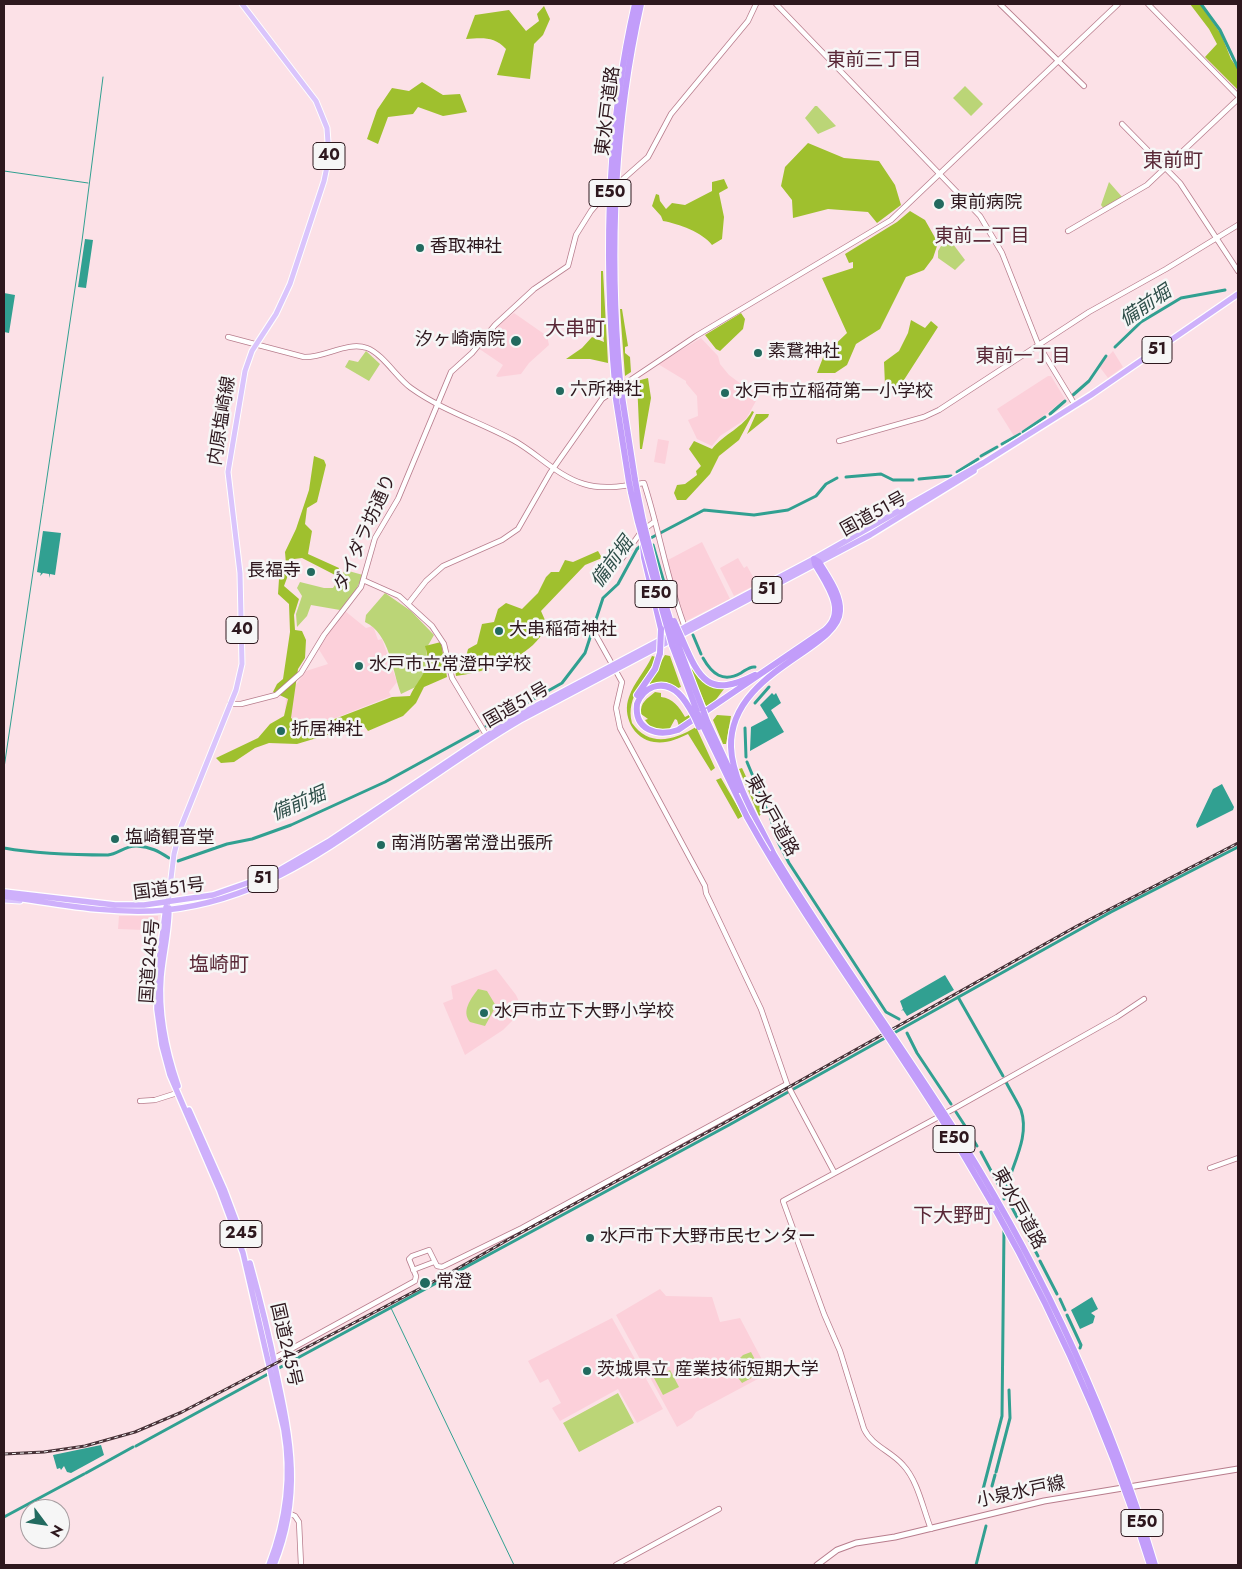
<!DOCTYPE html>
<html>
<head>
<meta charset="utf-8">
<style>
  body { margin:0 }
  #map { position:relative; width:1242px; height:1569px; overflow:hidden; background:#fce1e7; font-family:Jost,sans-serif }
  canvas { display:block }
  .frame { position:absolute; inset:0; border:5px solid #2e181e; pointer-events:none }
  .north { position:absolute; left:20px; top:1499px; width:50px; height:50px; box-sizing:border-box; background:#f6f6f6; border:1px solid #a69da0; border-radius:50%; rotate:121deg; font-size:14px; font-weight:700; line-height:20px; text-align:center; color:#2e181e }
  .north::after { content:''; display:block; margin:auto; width:18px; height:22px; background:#226a5f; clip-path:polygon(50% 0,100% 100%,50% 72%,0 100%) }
</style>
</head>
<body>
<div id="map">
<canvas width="1242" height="1569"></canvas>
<div class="frame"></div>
<div class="north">N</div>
</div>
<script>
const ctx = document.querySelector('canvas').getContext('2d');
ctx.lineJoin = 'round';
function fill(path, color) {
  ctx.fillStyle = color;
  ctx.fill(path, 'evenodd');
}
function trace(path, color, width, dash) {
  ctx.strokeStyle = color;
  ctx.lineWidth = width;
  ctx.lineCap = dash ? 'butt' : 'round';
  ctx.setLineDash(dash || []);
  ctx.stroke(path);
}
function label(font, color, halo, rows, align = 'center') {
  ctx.font = font + ' Jost,"Noto Sans JP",sans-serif';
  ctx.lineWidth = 5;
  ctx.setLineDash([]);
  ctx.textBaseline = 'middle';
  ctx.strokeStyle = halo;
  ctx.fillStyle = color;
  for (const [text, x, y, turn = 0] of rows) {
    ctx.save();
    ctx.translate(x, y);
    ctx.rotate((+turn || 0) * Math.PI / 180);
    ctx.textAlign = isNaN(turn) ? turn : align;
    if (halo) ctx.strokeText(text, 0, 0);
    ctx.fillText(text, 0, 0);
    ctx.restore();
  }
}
const built = new Path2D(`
  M 514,313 L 547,336 L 549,345 L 529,363 L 521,374 L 498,377 L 496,376 L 503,365 L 478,348 L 493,329 Z
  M 701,338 L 718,356 L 720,364 L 729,375 L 756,395 L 756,401 L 746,419 L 720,436 L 712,446 L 697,439 L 688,420 L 698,416 L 697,396 L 686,383 L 686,381 L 658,364 Z
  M 1113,351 L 1123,367 L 1108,378 L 1099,366 Z
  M 1048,376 L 1051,376 L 1065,399 L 1033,424 L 1014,436 L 997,409 Z
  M 658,439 L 669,441 L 665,464 L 654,462 Z
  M 702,542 L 730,599 L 686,621 L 666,561 Z
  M 738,558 L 744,568 L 747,566 L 757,584 L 734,596 L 720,568 Z
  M 345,611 L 366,628 L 373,626 L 378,640 L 382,639 L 397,682 L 389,692 L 391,696 L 333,719 L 302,723 L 284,722 L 286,698 L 306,671 L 328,664 L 318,648 Z
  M 119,916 L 158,916 L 158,926 L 144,926 L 144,930 L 118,929 Z
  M 496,969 L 516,995 L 523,1010 L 503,1030 L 465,1055 L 443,1003 L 453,999 L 451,986 Z
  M 660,1289 L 666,1296 L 712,1297 L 720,1322 L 740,1318 L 769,1373 L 696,1412 L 692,1418 L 677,1427 L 616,1315 Z
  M 612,1318 L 663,1409 L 637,1423 L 618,1389 L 560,1421 L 552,1408 L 561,1403 L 548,1379 L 540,1383 L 528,1361 Z`);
const green = new Path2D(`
  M 965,86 L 983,104 L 971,116 L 953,98 Z
  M 815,106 L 817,106 L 836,126 L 818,134 L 805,118 Z
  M 1109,182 L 1123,198 L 1104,209 L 1101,205 Z
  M 947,236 L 965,260 L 955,270 L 938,258 L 938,251 Z
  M 366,351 L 380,364 L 369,381 L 345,367 L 349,360 L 358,362 Z
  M 345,570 L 363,575 L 354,594 L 340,610 L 311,605 L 307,616 L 297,627 L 296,614 L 302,596 L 297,588 L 300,582 L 324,588 L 333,588 Z
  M 385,593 L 411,611 L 434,635 L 426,649 L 430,680 L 401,694 C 392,670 390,634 365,622 L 366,615 Z
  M 478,989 L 487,991 L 496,1006 L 485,1026 L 470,1022 C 461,1011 471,999 478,989 Z
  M 751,1352 L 760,1369 L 759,1374 L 742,1383 L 736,1375 L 734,1364 L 743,1355 Z
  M 670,1370 L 679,1387 L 663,1395 L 654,1378 Z
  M 618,1393 L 634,1423 L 579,1452 L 563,1423 Z`);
const forest = new Path2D(`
  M 1190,4 L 1200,4 L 1221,34 L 1231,59 L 1238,69 L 1238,90 L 1205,57 L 1217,44 L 1209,29 Z
  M 544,6 L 550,19 L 543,35 L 534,44 L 530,79 L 497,75 L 506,49 C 494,36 482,38 466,39 L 475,15 L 509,10 L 526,31 L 539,21 L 537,14 Z
  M 422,82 L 443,95 L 460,94 L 467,112 L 443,116 L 418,107 L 413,114 L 388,117 L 378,144 L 367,139 L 377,110 L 392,88 L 409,91 Z
  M 808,143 L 844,158 L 879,161 L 895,185 L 901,205 L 877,223 L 868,212 L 828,209 L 793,218 L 792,200 L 781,186 L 785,167 Z
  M 724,179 L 728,188 L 719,193 L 724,217 L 722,239 L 712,245 C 702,232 679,224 663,221 L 661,216 L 652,206 L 656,194 L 659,195 L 660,201 L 666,209 L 672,203 L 685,205 L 712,191 L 712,182 Z
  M 910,211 L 925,220 L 938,243 L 933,258 L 924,270 L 906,277 L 880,329 L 856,344 L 847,365 L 835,373 L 817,373 L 824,355 L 847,333 L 822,278 L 853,268 L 853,262 L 849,263 L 845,254 L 897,222 Z
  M 601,271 L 603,271 L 608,363 L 590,359 L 566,359 L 582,348 L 592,337 L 604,342 L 601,321 Z
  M 620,309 L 622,309 L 628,346 L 625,347 L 625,353 L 630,357 L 631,372 L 625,376 Z
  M 741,313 L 745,319 L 743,329 L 720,351 L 716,349 L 705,335 Z
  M 911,320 L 925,328 L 931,321 L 938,327 L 902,383 L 895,387 L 885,385 L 884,362 L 899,351 L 908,333 Z
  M 648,378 L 651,398 L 642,449 L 640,449 L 637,381 Z
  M 752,411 L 754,412 L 739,440 L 719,456 L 710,474 L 686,500 L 677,500 L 674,493 L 677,485 L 685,484 L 697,475 L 696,471 L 701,466 L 689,449 L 694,441 L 712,449 C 724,434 744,427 752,411 Z
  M 756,414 L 769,414 L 768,417 L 747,434 Z
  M 314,456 L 324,460 L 326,465 L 317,502 L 307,508 L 305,524 L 312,531 L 308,554 L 339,568 L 337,576 L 302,558 L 294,559 L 284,586 L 299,599 L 294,615 L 295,630 L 302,631 L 306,640 L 305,658 L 298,669 L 291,718 L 298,723 L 332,720 L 392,697 L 410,696 C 419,677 433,669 425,646 L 441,642 L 447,677 L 424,687 L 416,703 L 403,716 L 368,731 L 363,724 L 297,744 L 269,743 L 255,748 L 234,762 L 221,763 L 216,758 L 258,738 L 270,724 L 284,716 L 288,699 L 273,692 L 277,684 L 283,679 L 290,632 L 289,604 L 278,594 L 279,579 L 286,564 L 285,552 L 296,529 L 309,490 Z
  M 598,551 L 602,558 L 585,565 L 541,611 L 548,627 C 543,633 538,640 533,645 C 515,662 480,673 456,676 L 455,670 L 465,661 L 468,649 L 477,644 L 482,624 L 494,622 L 498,609 L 506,603 L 522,609 L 538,593 L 546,577 L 551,572 L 559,572 L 565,560 L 573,562 Z
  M 665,655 L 670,656 L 681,687 L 678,688 L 666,682 L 650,684 L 649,682 Z
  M 652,656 L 656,657 C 647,680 625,696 632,723 C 649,747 673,741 696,727 L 715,768 L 711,771 L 688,734 C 678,739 666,744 654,742 C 633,739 622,715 629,697 C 634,682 646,670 652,656 Z
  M 689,666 L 708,685 L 724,689 L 711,706 L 706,706 Z
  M 655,692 L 661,693 L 661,697 C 673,698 679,707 685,717 L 689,715 L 691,718 L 679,726 L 677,720 L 675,719 L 669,730 L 651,728 L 645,720 L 648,719 L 641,714 C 640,702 647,699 655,692 Z
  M 717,715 L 731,716 L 726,744 L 723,744 L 713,720 Z
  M 742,768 L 763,813 L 759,816 L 739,769 Z
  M 721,778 L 743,816 L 738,819 L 716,780 Z`);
const water = new Path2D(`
  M 85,239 L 93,240 L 86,288 L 78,287 Z
  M 4,293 L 15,295 L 9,333 L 4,332 Z
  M 43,531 L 61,533 L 55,575 L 50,574 L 49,578 L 49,574 L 43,573 L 40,576 L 41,573 L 37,572 Z
  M 772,693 L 774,695 L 776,693 L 781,703 L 771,710 L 784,732 L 750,751 L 751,727 L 768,718 L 760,705 Z
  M 1222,784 L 1234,807 L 1233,810 L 1197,828 L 1196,825 L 1213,789 Z
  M 945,975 L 954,990 L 907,1016 L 903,1010 L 901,1011 L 903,1009 L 900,1001 Z
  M 1092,1297 L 1098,1309 L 1091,1313 L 1095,1316 L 1093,1323 L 1080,1329 L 1071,1310 Z
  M 101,1445 L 104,1455 L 71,1473 L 67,1472 L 64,1466 L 61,1470 L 60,1468 L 57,1469 L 53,1455 Z`);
const stream = new Path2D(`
  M 4,171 L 88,183
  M 4,768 L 82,241 L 103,77
  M 391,1308 L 514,1565`);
const canal = new Path2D(`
  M 1201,4 L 1220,30 L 1238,68
  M 1115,347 L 1141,322 L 1181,298 L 1225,290
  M 1073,395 L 1089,381 L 1106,356
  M 1050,414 L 1065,401
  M 1023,432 L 1045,417
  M 1002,444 L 1020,434
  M 981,456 L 997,447
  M 957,472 L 978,459
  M 846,477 L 881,474 L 893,480 L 913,480
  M 919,479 L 951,476
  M 647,540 L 704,510 L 754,515 L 788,510 L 816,496 L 826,484 L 837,478
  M 653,545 L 668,596
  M 693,635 L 701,654
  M 703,658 C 712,674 723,683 741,673 C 746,670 750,666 755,667
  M 755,703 L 769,687
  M 486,726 L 562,683 L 585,653 L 603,598 L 618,584 L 637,549 L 643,544
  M 745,728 L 746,757
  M 747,762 L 767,810
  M 770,815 L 776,838 L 789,863 L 886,1012 L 899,1019
  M 4,848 C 38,854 73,855 108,855 C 118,854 126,845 137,846 C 151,847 158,851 169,858
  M 178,861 L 227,844 L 252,839 L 291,825 L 385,782 L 478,731
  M 958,997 L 1003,1076
  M 907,1033 L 917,1053 L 951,1104
  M 956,1112 L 967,1129
  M 969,1133 L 977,1146
  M 981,1152 L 998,1184
  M 1004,1199 C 1008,1170 1031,1140 1021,1110 C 1017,1101 1011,1092 1006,1082
  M 1010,1204 L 1038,1256
  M 1040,1261 L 1057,1294
  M 1060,1299 L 1065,1310
  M 1067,1315 L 1081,1345 L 1080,1348
  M 279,1368 L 729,1125 L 1111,912 L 1238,847
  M 136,1446 L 268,1374
  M 996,1472 L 1010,1418 L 1009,1390
  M 86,1473 L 133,1447
  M 992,1486 L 995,1475
  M 980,1501 L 1002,1416 L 1004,1229
  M 4,1517 L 84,1474
  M 976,1565 L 986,1526`);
const tertiary = new Path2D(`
  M 776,4 L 980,216 L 1002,253 L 1038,344 L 1075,405
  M 1000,4 L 1084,86
  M 1148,4 L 1238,96
  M 1122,124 L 1180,183 L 1238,271
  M 622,180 L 648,157 L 671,114 L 748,21 L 756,4
  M 1068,231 L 1147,185 L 1238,99
  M 228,337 L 304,357 C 325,358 347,341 367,348 C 383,354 397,378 411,388 C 443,411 480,422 513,440 C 537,453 557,476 584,484 C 603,490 624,486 644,483 C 660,532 667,582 686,630
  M 839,441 L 924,417 L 939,410 L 1089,312 L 1166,269 L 1238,225
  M 613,571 L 641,532 L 655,521
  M 363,580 L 399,596 L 432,626 L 444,644 L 452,678 L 488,738
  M 408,604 L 426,581 L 443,566 L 502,540 L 518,529 L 550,473 L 602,399 L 696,336 L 891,220 L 1118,4
  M 593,630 L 622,682 L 616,708 L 620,728 L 705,886 L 706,893 L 761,1009 L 787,1084 L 834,1172
  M 230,704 L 241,704 L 276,695 L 301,673 L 324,635 L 361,587 L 375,538 L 398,499 L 451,372 L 472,353 L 495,325 L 534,289 L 568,266 L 576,235 L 591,211 L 603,197
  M 140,1101 L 155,1100 L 177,1093
  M 1210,1168 L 1238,1158
  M 413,1270 L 434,1262
  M 271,1360 L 415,1281 L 416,1276 L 409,1259 L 412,1256 L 429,1250 L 437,1266 L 442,1267 L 522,1228 L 787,1084
  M 286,1512 L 295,1516 L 299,1522 L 301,1565
  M 931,1529 C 923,1509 918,1481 903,1465 C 891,1451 872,1446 864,1429 L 840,1351 L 824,1314 L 783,1201 L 957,1107 L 1117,1017 L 1144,999
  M 616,1565 L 719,1509`);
const secondary = new Path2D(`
  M 817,1565 L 837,1550 L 856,1543 L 895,1537 L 1044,1501 L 1238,1469`);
const primary = new Path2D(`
  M 4,900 L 20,901
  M 168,903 L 174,854 L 181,827 L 236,690 L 242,664 L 240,573 L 228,472 L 245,371 L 252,351 L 276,314 L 290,284 L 324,181 L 329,157 L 327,128 L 316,101 L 242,4`);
const trunk = new Path2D(`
  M 4,892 L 115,905 L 144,905 L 213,895 L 273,874 L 328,842 L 513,718 L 814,559 L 983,463 L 1091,395 L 1238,294
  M 4,896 C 57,904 112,915 166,910 C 251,901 313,859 381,812 C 427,781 472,748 520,720 L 870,535 L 974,471
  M 166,907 L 157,977 L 157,1009 L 162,1045 L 170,1075 L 220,1191 L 243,1253 L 284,1430 C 292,1476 286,1521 269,1565
  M 169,908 C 169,931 163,954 161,977 C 158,1014 166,1051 178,1086
  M 189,1110 L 224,1189 L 245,1245
  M 250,1263 C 260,1299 269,1335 276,1371 C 291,1441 302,1496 274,1565`);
const motorway = new Path2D(`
  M 620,381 C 609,255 613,128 641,4
  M 615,384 C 604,257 606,129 635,4
  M 621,390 L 635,480
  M 615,393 L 629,482
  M 637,491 L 643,521
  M 631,492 L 638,522
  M 643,545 L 644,557 L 661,629
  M 682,639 C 700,681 709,698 755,675
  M 677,642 L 703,710
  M 672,645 L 698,714
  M 637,695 L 655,669 L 660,653
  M 694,716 C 686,701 674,680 653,687 C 645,690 640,696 637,704 C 634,730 657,737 678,730 L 825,630 C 848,611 826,584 815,564 L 814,559
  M 707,721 L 739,790
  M 702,724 L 747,817
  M 773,853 C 759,823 732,781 731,747 C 729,671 839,650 840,611 C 841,594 827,576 819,562 L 814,559`);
const rail = new Path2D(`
  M 4,1454 L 44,1452 L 85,1446 L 135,1432 L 182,1412 L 448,1274 L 511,1238 L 728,1121 L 1077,926 L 1238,843`);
const motorwayBridge = new Path2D(`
  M 620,381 L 621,390
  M 615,384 L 615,393
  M 635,480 L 637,491
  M 629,482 L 631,492
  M 643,521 L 658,581 L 677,642
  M 638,522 L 672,645
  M 674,621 L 682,639
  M 660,653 L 661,629
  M 703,710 L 707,721
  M 698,714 L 702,724
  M 694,716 L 699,727
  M 747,817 C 811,932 892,1036 960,1149 C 1039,1279 1105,1419 1150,1565
  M 773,853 C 833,953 902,1045 963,1143 C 1044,1274 1111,1418 1155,1565`);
const markers = [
  [939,204,6,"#226a5f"],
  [420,248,5,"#226a5f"],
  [516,341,6,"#226a5f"],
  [758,353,5,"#226a5f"],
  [560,391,5,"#226a5f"],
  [725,393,5,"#226a5f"],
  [311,572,5,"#226a5f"],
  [499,631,5,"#226a5f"],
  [359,666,5,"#226a5f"],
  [281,731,5,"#226a5f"],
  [115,839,5,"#226a5f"],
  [381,845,5,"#226a5f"],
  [484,1013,5,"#226a5f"],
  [590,1238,5,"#226a5f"],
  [425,1283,6,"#226a5f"],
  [587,1371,5,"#226a5f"]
];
const shields = [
  [329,156,32],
  [610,193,42],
  [1157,350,30],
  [767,590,30],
  [656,594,42],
  [242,630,32],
  [263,879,30],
  [954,1139,42],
  [241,1234,42],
  [1142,1523,42]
];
const shieldNames = [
  ["40",329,156],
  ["E50",610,193],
  ["51",1157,350],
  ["51",767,590],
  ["E50",656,594],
  ["40",242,630],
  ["51",263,879],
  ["E50",954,1139],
  ["245",241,1234],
  ["E50",1142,1523]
];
const streetNames = [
  ["東水戸道路",609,111,-83],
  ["内原塩崎線",223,421,-81],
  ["国道51号",874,515,-29],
  ["ダイダラ坊通り",366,533,-66],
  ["国道51号",517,706,-30],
  ["東水戸道路",771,816,61],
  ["国道51号",169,890,-7],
  ["国道245号",151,961,-86],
  ["東水戸道路",1018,1209,61],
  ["国道245号",285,1345,77],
  ["小泉水戸線",1021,1493,-12]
];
const poiNames = [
  ["東前病院",950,204],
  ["香取神社",430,248],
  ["汐ヶ崎病院",505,341,"right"],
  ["素鵞神社",768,353],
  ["六所神社",570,391],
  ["水戸市立稲荷第一小学校",735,393],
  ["長福寺",301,572,"right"],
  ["大串稲荷神社",509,631],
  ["水戸市立常澄中学校",369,666],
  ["折居神社",291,731],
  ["塩崎観音堂",125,839],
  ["南消防署常澄出張所",391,845],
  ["水戸市立下大野小学校",494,1013],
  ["水戸市下大野市民センター",600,1238],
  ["常澄",436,1283],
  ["茨城県立 産業技術短期大学",597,1371]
];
const neighbourhoodNames = [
  ["東前三丁目",874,61],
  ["東前二丁目",982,237],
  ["東前一丁目",1023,357]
];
const waterNames = [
  ["備前堀",1146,307,-34],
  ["備前堀",613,563,-54],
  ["備前堀",299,805,-23]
];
const quarterNames = [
  ["東前町",1173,162],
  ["大串町",575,330],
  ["塩崎町",219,966],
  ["下大野町",953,1217]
];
fill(built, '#fcd0da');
fill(green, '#bbd577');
fill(forest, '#9fc02e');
fill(water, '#31a091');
trace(stream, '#31a091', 1);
trace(canal, '#31a091', 3);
trace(tertiary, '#b87d8d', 6);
trace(secondary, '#b87d8d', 7);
trace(primary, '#fff', 7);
trace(trunk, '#fff', 8);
trace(motorway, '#fff', 8);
trace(tertiary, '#fff', 4.5);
trace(secondary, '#fff', 5);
trace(primary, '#dac4fc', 5);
trace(trunk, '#ceb0fb', 5.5);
trace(motorway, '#c29dfa', 6);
trace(rail, '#483238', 3);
trace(rail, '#f6f6f6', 1, [4]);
trace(motorwayBridge, '#fff', 8, []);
trace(motorwayBridge, '#c29dfa', 6);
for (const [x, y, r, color] of markers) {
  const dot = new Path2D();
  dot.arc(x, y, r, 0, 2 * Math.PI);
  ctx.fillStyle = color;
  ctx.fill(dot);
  trace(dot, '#f6f6f6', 2);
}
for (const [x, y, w] of shields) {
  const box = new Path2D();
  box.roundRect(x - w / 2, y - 13.5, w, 27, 4);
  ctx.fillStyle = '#f6f6f6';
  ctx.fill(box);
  trace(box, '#2e181e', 1);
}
label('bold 16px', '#2e181e', null, shieldNames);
label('18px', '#2e181e', '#f6f6f6', streetNames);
label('18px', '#2e181e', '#f6f6f6', poiNames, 'left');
label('19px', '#592837', '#f6f6f6', neighbourhoodNames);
label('italic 19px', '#2e4e49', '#f6f6f6', waterNames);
label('20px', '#592837', '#f6f6f6', quarterNames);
</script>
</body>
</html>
